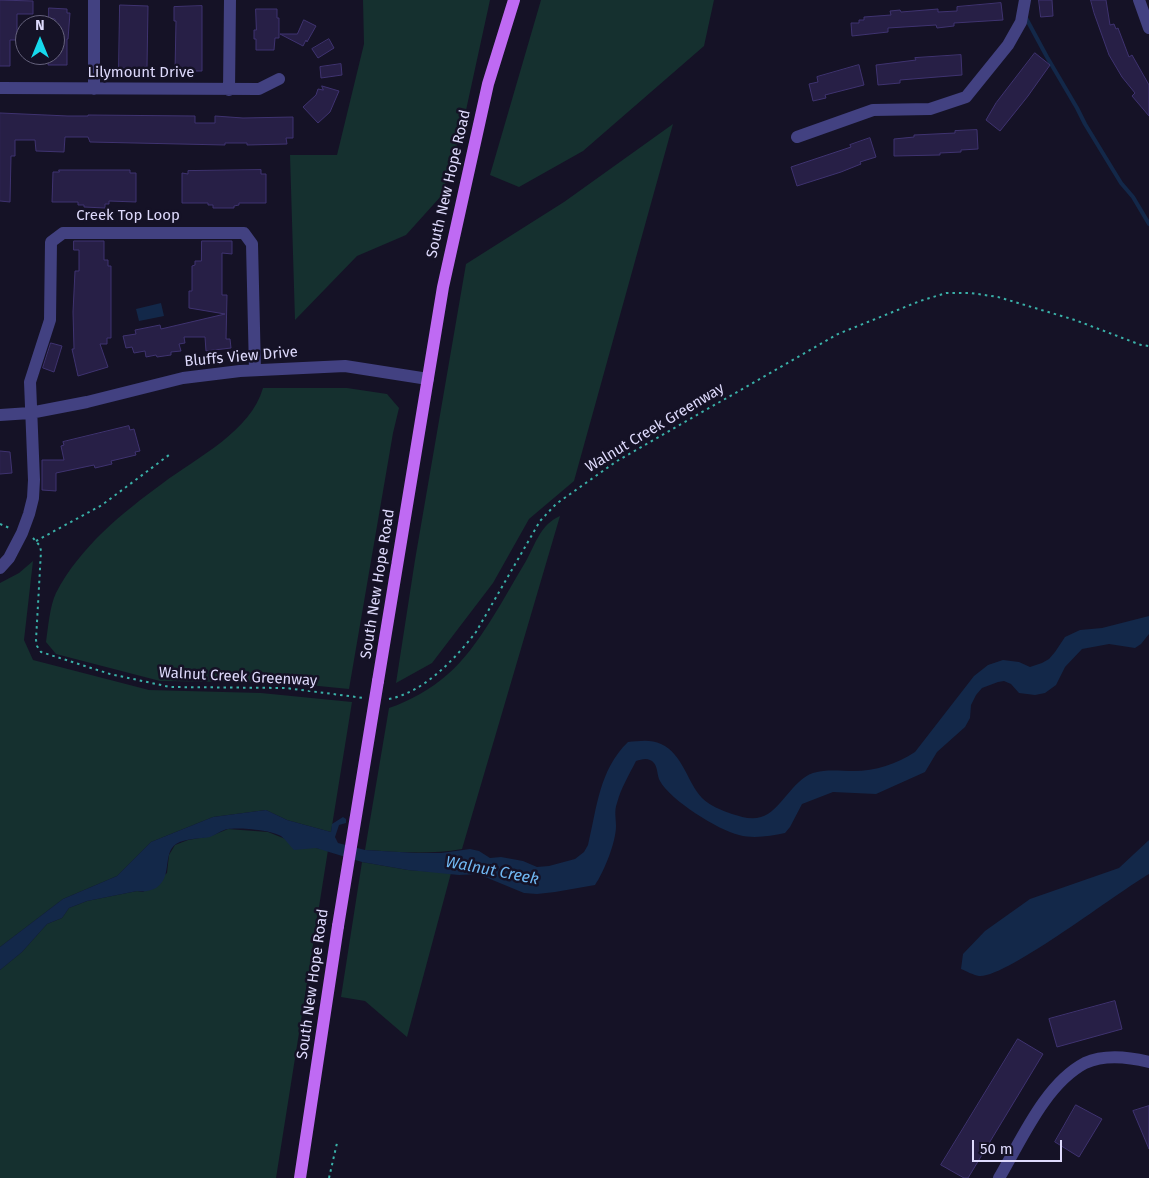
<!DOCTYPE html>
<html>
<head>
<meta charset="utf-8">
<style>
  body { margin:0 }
  #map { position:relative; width:1149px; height:1178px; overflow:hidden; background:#151226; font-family:"Fira Sans",sans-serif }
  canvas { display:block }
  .north { position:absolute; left:15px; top:15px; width:50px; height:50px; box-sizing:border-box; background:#151226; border:1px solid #65627c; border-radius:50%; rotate:0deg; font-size:14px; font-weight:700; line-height:20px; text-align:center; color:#dedafc }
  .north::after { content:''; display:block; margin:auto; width:18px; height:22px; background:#16d9ec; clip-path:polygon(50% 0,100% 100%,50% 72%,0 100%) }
  .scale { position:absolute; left:972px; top:1140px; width:90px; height:22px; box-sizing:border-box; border:2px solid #dedafc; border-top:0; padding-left:6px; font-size:15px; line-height:18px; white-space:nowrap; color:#dedafc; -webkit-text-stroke:4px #151226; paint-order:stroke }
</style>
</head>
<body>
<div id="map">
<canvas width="1149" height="1178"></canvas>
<div class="north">N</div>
<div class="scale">50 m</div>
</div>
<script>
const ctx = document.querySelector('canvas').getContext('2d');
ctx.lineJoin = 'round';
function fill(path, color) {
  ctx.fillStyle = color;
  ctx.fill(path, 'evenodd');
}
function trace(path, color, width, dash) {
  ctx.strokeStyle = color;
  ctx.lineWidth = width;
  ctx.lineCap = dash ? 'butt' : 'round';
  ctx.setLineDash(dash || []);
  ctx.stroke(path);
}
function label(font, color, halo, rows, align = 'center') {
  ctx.font = font + ' "Fira Sans",sans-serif';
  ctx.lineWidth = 5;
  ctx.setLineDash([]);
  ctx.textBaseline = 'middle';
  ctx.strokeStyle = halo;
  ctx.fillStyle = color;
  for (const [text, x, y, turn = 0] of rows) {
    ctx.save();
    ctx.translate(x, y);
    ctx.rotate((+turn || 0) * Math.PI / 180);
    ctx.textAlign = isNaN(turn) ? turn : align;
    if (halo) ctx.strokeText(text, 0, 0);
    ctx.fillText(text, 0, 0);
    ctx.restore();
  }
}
const green = new Path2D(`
  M 363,0 L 490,0 L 463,124 L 442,195 L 406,235 L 357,256 L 295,320 L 290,155 L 337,155 L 364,44 Z
  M 541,0 L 714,0 L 704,46 L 583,151 L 519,187 L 490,175 Z
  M 673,124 L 574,481 L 529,519 L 493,583 L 432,663 L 396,683 L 415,560 L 466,264 L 564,202 Z
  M 263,388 L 347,388 L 387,394 L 399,408 L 393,433 L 349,689 L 288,683 L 160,681 L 56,654 L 46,642 C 48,628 50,605 56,593 C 80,547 122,513 163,483 C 198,457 251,431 263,388 Z
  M 560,516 L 462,849 C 430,855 397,852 365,850 L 389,708 C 410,701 431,689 448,674 C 478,649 506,594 526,561 C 536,543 540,525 560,516 Z
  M 33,561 L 24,640 L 33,660 L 149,690 L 261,693 L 352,702 L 331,832 L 287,820 L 266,810 L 213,817 L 151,842 L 117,876 L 63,899 L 0,947 L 0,583 L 19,573 Z
  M 228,829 L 268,832 L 308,848 L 316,848 L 328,850 L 276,1178 L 0,1178 L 0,970 L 22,952 L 47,924 L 62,918 L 69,908 L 87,901 L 137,891 L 143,892 L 167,873 L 169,855 L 175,845 L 188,840 L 211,836 Z
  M 362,862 L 408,870 L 451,873 L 407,1037 L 365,1001 L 341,997 Z`);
const water = new Path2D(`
  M 161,303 L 164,316 L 139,321 L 136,309 Z
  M 1149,616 L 1149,634 L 1141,644 L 1135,648 L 1109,644 L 1082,649 L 1065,667 L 1056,685 L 1045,693 L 1035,695 L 1019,693 L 1011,684 L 1004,681 L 998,682 L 982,688 L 976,695 L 971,705 L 970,718 L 965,727 L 937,752 L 925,772 L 876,794 L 833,792 L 802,804 L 790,827 L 785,833 C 770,836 754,839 739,835 C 718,830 670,800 660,781 C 657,776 658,768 654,763 C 649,757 642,759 636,761 C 629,775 621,788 617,803 C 614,811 616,818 616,826 C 616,842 604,872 595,885 L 555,892 L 537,894 L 524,893 L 478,874 L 459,875 L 408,870 L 362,862 L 316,848 L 294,850 C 290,846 286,840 281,836 C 272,830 238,827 228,829 C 221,830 216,835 210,837 C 199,839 186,838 176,844 C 162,854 173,877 156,888 C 150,891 144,892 137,891 L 87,901 L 69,908 L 62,918 L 47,924 L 22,952 L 0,970 L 0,947 L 63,899 L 117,876 L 151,842 L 213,817 L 266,810 L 287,820 L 331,832 L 332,824 L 343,817 L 346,819 L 346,823 L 339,825 L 335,837 L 338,843 L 365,850 L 416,853 L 441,853 L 470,849 L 479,851 L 490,858 L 501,857 L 523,861 L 537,867 L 549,866 L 575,859 L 584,852 L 588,845 C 597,808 599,770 628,742 C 639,741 651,739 661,744 C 683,754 687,782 702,798 C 710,806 721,810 732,814 C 742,817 751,820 761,817 C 780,812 792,780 813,773 C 827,769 839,771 854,771 C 875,771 897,764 915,752 L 974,676 L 988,665 L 1003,660 L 1019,662 L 1030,667 L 1042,663 L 1049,659 L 1055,652 L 1065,637 L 1080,630 L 1102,628 Z
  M 1149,840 L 1149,874 C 1119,891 1005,979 979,976 C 973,975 966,971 961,969 L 963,954 L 985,931 L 1030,899 L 1119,868 Z`);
const stream = new Path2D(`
  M 1026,18 L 1047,57 L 1077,108 L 1085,124 L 1121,183 L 1133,197 L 1149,224`);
const building = new Path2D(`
  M 0,0 L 33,1 L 33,14 L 17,14 L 17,40 L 10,40 L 10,66 L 0,66 Z
  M 1039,0 L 1052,0 L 1053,16 L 1041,17 Z
  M 1091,0 L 1106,0 L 1110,25 L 1114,24 L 1116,29 L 1118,28 L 1129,57 L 1132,55 L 1149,85 L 1149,116 L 1132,96 L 1135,93 L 1122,77 L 1109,55 L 1094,13 Z
  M 1001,3 L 1003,20 L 954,23 L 954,26 L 937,28 L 936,25 L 888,28 L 888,32 L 852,36 L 851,23 L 859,23 L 859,20 L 864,20 L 864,17 L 891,15 L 890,11 L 900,10 L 901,12 L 938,9 L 938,12 L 957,11 L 957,7 Z
  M 120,5 L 148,6 L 147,67 L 144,67 L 144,69 L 119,68 Z
  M 202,6 L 202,71 L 175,71 L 176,21 L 174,21 L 174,7 Z
  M 49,8 L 67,9 L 67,13 L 70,13 L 68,39 L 67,39 L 67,65 L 48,65 L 49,55 L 55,55 L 55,19 L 49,18 Z
  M 256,9 L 277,9 L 277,18 L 279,18 L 279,38 L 275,38 L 274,50 L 256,50 L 256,39 L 254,39 L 254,30 L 256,30 Z
  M 304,20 L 316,26 L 307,42 L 306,40 L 303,46 L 280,34 L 297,34 Z
  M 329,39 L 334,48 L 318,58 L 312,49 Z
  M 1035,53 L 1050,65 L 1028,96 L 1000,131 L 986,120 L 996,103 Z
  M 961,55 L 962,75 L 900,80 L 900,83 L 878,85 L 876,65 L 916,60 L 915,58 Z
  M 341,64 L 342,75 L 321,78 L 320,67 Z
  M 859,65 L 864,85 L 825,95 L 826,98 L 813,101 L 809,84 L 818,82 L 817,77 Z
  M 322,86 L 339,91 L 330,112 L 318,123 L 303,107 L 316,95 L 318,89 L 323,90 Z
  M 0,113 L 68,116 L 88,116 L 88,115 L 195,116 L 195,123 L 215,123 L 215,116 L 243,118 L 293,117 L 293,138 L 286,138 L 287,144 L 247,145 L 247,143 L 225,143 L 225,145 L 90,142 L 88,137 L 65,137 L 64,152 L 36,151 L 35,140 L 15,140 L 15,156 L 11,156 L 10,202 L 0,201 Z
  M 977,130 L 978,149 L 961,150 L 961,152 L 940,153 L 940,155 L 894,156 L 894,139 L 914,137 L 914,135 L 955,133 L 955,131 Z
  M 870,138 L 876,157 L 860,162 L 861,164 L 841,172 L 797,186 L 791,167 L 851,147 L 850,145 Z
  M 59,170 L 130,170 L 130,173 L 136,173 L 136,202 L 109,201 L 109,204 L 105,204 L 105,208 L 84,207 L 84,205 L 78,205 L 78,202 L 52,202 L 53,172 L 59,172 Z
  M 261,170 L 261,174 L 266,174 L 266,203 L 239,203 L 239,205 L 234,206 L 234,208 L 213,208 L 213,205 L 208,205 L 208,203 L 182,203 L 182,173 L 188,174 L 188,171 Z
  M 74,241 L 104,241 L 104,260 L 108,260 L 108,266 L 111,266 L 111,338 L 107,338 L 107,344 L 100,344 L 108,367 L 78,376 L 72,349 L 74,349 L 73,312 L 75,271 L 79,271 L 79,250 L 74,250 Z
  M 202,241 L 232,241 L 232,254 L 222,253 L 222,295 L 227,295 L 226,339 L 230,339 L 231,348 L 206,351 L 205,337 L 184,337 L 185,343 L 179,344 L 181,351 L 171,352 L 171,355 L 157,357 L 156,355 L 146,357 L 145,351 L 134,353 L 132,347 L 126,348 L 123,336 L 136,334 L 135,330 L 160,325 L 161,329 L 225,314 L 189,308 L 189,291 L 192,291 L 192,266 L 195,265 L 195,261 L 201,261 Z
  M 51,343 L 62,346 L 54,372 L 43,368 Z
  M 129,426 L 130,430 L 134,429 L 140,451 L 135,452 L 136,455 L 111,461 L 112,464 L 95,468 L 94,465 L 56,473 L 56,491 L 42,490 L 42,460 L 64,460 L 61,446 L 64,445 L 63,442 Z
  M 0,451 L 10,452 L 12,473 L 0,474 Z
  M 1115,1001 L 1122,1029 L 1057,1047 L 1049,1019 Z
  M 1018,1039 L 1043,1054 L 968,1178 L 964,1178 L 941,1165 Z
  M 1076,1105 L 1102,1119 L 1079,1157 L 1055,1142 Z
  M 1149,1106 L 1149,1149 L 1133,1111 Z`);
const path = new Path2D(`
  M 0,524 L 12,529
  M 33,538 L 40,546 L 41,551 L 36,640 L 37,646 L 41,652 L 110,674 L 170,687 L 286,688 L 364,698
  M 36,541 L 102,505 L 169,455
  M 389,699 C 424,692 454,660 476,632 L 540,521 L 556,504 L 617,461 L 838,334 L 920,301 L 946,293 L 971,293 L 998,297 L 1075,320 L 1141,345 L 1149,346
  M 329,1178 L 337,1143`);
const minor = new Path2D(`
  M 1139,0 L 1149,28
  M 0,88 L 259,89 L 279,79
  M 94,89 L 94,0
  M 229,90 L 230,0
  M 797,137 L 873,110 L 930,109 L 966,97 L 1008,45 L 1021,22 L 1025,0
  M 0,415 L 30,413 L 87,402 L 183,378 L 240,371 L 345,366 L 428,379
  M 0,568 L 9,558 L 22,533 L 29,514 L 33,498 L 34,480 L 30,382 L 50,320 L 51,242 L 63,233 L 244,233 L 252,244 L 255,370
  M 999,1178 C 1021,1141 1045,1084 1085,1063 C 1105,1054 1129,1057 1149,1062`);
const major = new Path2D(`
  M 378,681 L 443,287 L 488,84 L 514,0
  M 300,1178 L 338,926`);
const majorBridge = new Path2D(`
  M 338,926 L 378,681`);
const streetNames = [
  ["Lilymount Drive",141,73],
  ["South New Hope Road",449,184,-77],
  ["Creek Top Loop",128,216],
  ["Bluffs View Drive",241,357,-5],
  ["Walnut Creek Greenway",655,428,-31],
  ["South New Hope Road",378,584,-81],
  ["Walnut Creek Greenway",238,677,3],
  ["South New Hope Road",313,984,-82]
];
const waterNames = [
  ["Walnut Creek",492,871,11]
];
fill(green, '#15302f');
fill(water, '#132849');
trace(stream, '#132849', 4);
fill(building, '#271f46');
trace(building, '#3f3370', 1);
trace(path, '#3ab0a8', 2, [2.5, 4]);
trace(minor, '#424181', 12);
trace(major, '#bf6af3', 12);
trace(majorBridge, '#bf6af3', 12);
label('15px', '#dedafc', '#151226', streetNames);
label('italic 16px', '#70b8f3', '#151226', waterNames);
</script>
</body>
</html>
